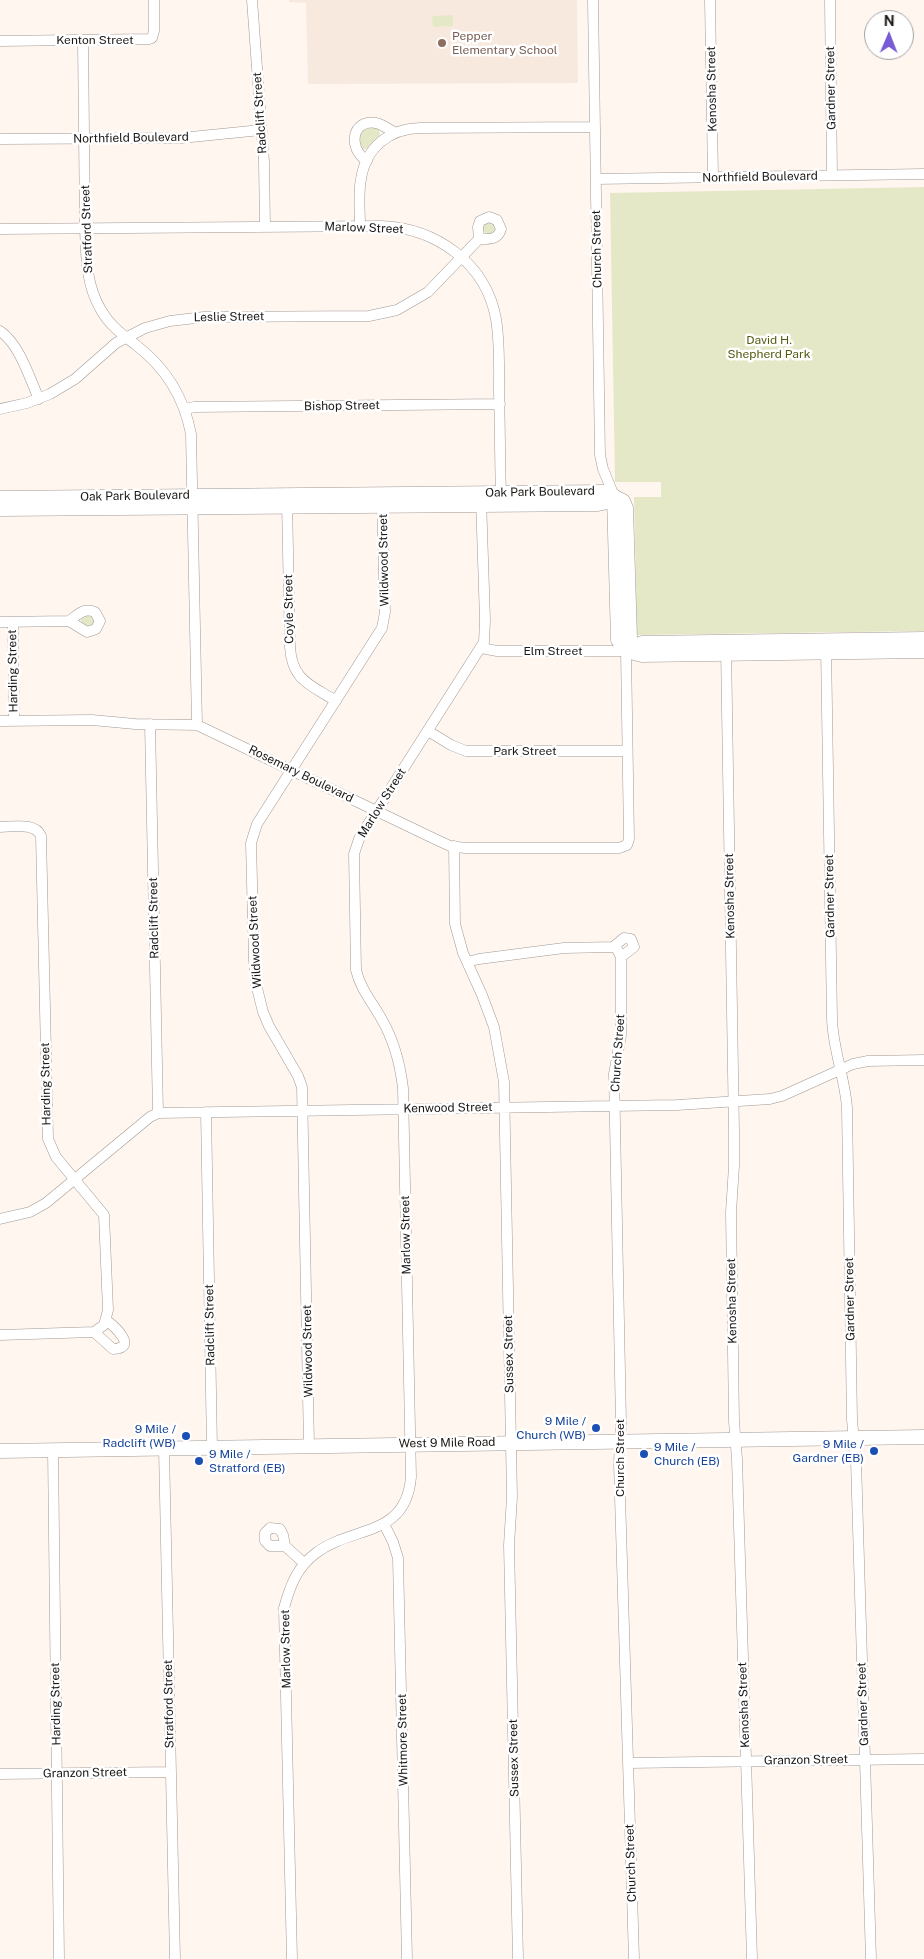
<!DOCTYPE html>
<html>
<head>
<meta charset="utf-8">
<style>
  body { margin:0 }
  #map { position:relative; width:924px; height:1959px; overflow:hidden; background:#fff6f0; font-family:"Public Sans",sans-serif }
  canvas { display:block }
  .north { position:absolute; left:864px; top:10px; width:50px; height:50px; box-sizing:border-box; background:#fff; border:1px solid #a4a3a2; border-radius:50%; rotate:1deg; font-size:14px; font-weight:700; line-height:20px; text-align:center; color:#1b1816 }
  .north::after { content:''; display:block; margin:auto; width:18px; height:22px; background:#785bd5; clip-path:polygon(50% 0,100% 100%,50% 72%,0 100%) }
</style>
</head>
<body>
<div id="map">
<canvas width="924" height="1959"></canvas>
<div class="north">N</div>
</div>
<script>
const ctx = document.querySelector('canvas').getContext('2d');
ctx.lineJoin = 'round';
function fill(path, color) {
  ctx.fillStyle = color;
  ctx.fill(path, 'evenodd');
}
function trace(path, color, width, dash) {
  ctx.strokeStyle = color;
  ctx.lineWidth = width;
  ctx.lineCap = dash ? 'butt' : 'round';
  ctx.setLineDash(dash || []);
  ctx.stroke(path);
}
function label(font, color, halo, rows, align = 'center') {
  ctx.font = font + ' "Public Sans",sans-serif';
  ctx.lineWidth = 5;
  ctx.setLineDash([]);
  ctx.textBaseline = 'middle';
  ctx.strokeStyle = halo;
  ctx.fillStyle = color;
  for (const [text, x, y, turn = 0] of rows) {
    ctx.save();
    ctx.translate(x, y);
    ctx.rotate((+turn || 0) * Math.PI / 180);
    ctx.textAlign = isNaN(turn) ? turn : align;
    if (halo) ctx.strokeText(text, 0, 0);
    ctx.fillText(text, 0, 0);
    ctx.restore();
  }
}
const built = new Path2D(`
  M 289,0 L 577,0 L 578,83 L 308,84 L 306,3 L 289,2 Z`);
const green = new Path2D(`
  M 453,15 L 453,26 L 433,27 L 432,16 Z
  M 375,127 L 379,129 L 380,135 L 368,148 L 362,150 C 357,137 358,128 375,127 Z
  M 924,187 L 924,631 L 637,635 L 634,497 L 661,497 L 661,482 L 615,482 L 610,193 Z
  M483 228a6 6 0 1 1 12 0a6 6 0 1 1-12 0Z
  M81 621a7 7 0 1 1 14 0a7 7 0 1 1-14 0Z`);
const street = new Path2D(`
  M 252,0 L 264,162 L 265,227
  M 593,0 L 600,455 L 603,469 L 614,496
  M 710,0 L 713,177
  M 830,0 L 832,175
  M 0,41 L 149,39 L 152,38 L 154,31 L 154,0
  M 83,41 L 85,228 C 86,257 86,285 101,310 C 110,326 122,334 136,345 C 166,368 184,397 191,434 L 197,725
  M 0,139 L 181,138 L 261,130
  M 367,161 C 347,148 352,119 376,123 C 382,124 388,129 394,132
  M 596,179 L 924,174
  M 360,226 C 360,211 358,194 361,179 C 366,147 389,129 420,128 L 595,127
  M 0,229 L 381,226 C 436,228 486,263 496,319 C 500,343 499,368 499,392 C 500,427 500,463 501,498
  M 0,331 C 20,345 29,377 39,399
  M 0,409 L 27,403 L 50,394 L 75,379 L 116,343 L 145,328 L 170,321 L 204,317 L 369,316 L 397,310 L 428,292 L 479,239 C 489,239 498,240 501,229 L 497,220 L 489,217 L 480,221 L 478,227 L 479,239
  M 185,409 L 194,407 L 500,404
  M 287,502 L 290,647 C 292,681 311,685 336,701
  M 0,622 L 69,621 L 87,632 L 96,629 L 100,621 L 95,612 C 83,607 78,615 69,621
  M 13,622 L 14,721
  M 826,647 L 832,1019 C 833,1050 845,1078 847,1108 L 852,1420 L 856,1461 L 871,1959
  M 726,648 L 734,1131 L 734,1166 L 731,1212 L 734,1421 L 737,1459 L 752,1959
  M 0,721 L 92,720 L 135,724 L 197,725 L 437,840 L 450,846 L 465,848 L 619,848 L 627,845 L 629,839 L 626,651 L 497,651 L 481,648
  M 150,724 L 158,1113
  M 428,731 L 451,745 L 466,751 L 627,751
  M 0,827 C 13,827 35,822 41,836 L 48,1139 L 56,1157 L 104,1215 L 108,1310 L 104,1325 L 94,1332 L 0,1335
  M 454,846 L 455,924 L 463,953 L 482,995 L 494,1027 L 504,1082 L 512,1497 L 509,1545 L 518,1959
  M 613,947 L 624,938 L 631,939 L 634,947 L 621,957
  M 467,962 L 479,959 L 564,948 L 613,947 L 617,949 L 621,957 L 621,1035 L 614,1074 L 621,1423 L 619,1463 L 634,1959
  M 206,1112 L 212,1448
  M 0,1219 L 30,1212 L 46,1203 L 150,1117 L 158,1113 L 677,1105 L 770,1099 L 782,1096 L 853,1064 L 868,1061 L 924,1060
  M 94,1332 L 113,1349 C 139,1348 114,1326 106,1320
  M 309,1446 L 302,1087 L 298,1076 L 269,1026 L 263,1012 L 256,984 L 254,960 L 251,843 L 257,824 L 382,628 L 385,612 L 382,501
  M 164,1449 L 175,1959
  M 53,1450 L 59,1959
  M 384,1524 L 393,1542 L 398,1558 L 407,1959
  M 285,1546 L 270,1546 L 265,1541 L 265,1533 L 270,1528 L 280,1529 L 283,1535 L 285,1546 L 304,1563
  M 628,1763 L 924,1759
  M 0,1774 L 170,1772
  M 292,1959 L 284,1608 C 290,1586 297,1567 316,1553 C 353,1525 406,1538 411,1477 L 403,1088 C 400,1063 394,1040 381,1018 C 372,1002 360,988 356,970 L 354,854 L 359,839 L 372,818 L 484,642 L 485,620 L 481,499`);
const secondary = new Path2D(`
  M 614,496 L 618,640 L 626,651
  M 0,498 L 604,492 L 623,501 L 626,508 L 630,639 L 626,651
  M 0,509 L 598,504 L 603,503 L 614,496
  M 626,651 L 642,643 L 924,639
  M 626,651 L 642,655 L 924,651
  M 0,1451 L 924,1437`);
const markers = [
  [442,43,5,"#8d6e63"],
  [596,1428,5,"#1a4fb4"],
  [186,1436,5,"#1a4fb4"],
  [874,1451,5,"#1a4fb4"],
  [644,1454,5,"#1a4fb4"],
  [199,1461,5,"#1a4fb4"]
];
const educationNames = [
  ["Pepper",452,36],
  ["Elementary School",452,50]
];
const streetNames = [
  ["Kenton Street",95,40],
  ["Gardner Street",831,88,-91],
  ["Kenosha Street",712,89,-91],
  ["Radclift Street",260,113,-94],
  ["Northfield Boulevard",131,138,-1],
  ["Northfield Boulevard",760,177,-1],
  ["Marlow Street",364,228,2],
  ["Stratford Street",87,229,-92],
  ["Church Street",597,249,-91],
  ["Leslie Street",229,317,-1],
  ["Bishop Street",342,406,-1],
  ["Oak Park Boulevard",540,492,-1],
  ["Oak Park Boulevard",135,496,-1],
  ["Wildwood Street",384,560,-91],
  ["Coyle Street",289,609,-91],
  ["Elm Street",553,651],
  ["Harding Street",13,671,-91],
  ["Park Street",525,751],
  ["Rosemary Boulevard",301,774,26],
  ["Marlow Street",382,803,-58],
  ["Kenosha Street",730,896,-91],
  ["Gardner Street",830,896,-91],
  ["Radclift Street",154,918,-91],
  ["Wildwood Street",255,942,-93],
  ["Church Street",618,1053,-86],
  ["Harding Street",46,1084,-91],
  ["Kenwood Street",448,1108,-1],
  ["Marlow Street",406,1235,-91],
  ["Gardner Street",850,1299,-91],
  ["Kenosha Street",732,1301,-91],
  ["Radclift Street",210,1325,-91],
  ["Wildwood Street",308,1351,-91],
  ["Sussex Street",509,1354,-91],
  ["West 9 Mile Road",447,1443,-1],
  ["Church Street",620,1458,-90],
  ["Marlow Street",286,1649,-91],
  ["Harding Street",56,1704,-91],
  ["Stratford Street",169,1704,-91],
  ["Gardner Street",863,1704,-92],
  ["Kenosha Street",744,1705,-92],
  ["Whitmore Street",403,1740,-91],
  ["Sussex Street",514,1758,-91],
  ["Granzon Street",806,1760,-1],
  ["Granzon Street",85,1773,-1],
  ["Church Street",631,1863,-92]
];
const parkNames = [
  ["David H.",769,340],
  ["Shepherd Park",769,354]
];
const transitNames = [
  ["9 Mile /",586,1421],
  ["Church (WB)",586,1435],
  ["9 Mile /",176,1429],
  ["Radclift (WB)",176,1443],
  ["9 Mile /",864,1444],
  ["Gardner (EB)",864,1458],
  ["9 Mile /",654,1447,"left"],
  ["Church (EB)",654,1461,"left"],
  ["9 Mile /",209,1454,"left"],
  ["Stratford (EB)",209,1468,"left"]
];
fill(built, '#f8e9de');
fill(green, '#e5e8c7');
trace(street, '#a09893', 11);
trace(secondary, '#a09893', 15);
trace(street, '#fff', 10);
trace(secondary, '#fff', 14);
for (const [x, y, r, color] of markers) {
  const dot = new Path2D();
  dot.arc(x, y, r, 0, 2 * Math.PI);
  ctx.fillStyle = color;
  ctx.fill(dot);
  trace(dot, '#fff', 2);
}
label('12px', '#785e54', '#fff', educationNames, 'left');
label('12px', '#1b1816', '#fff', streetNames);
label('12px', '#575a11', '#fff', parkNames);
label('12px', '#164399', '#fff', transitNames, 'right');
</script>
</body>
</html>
